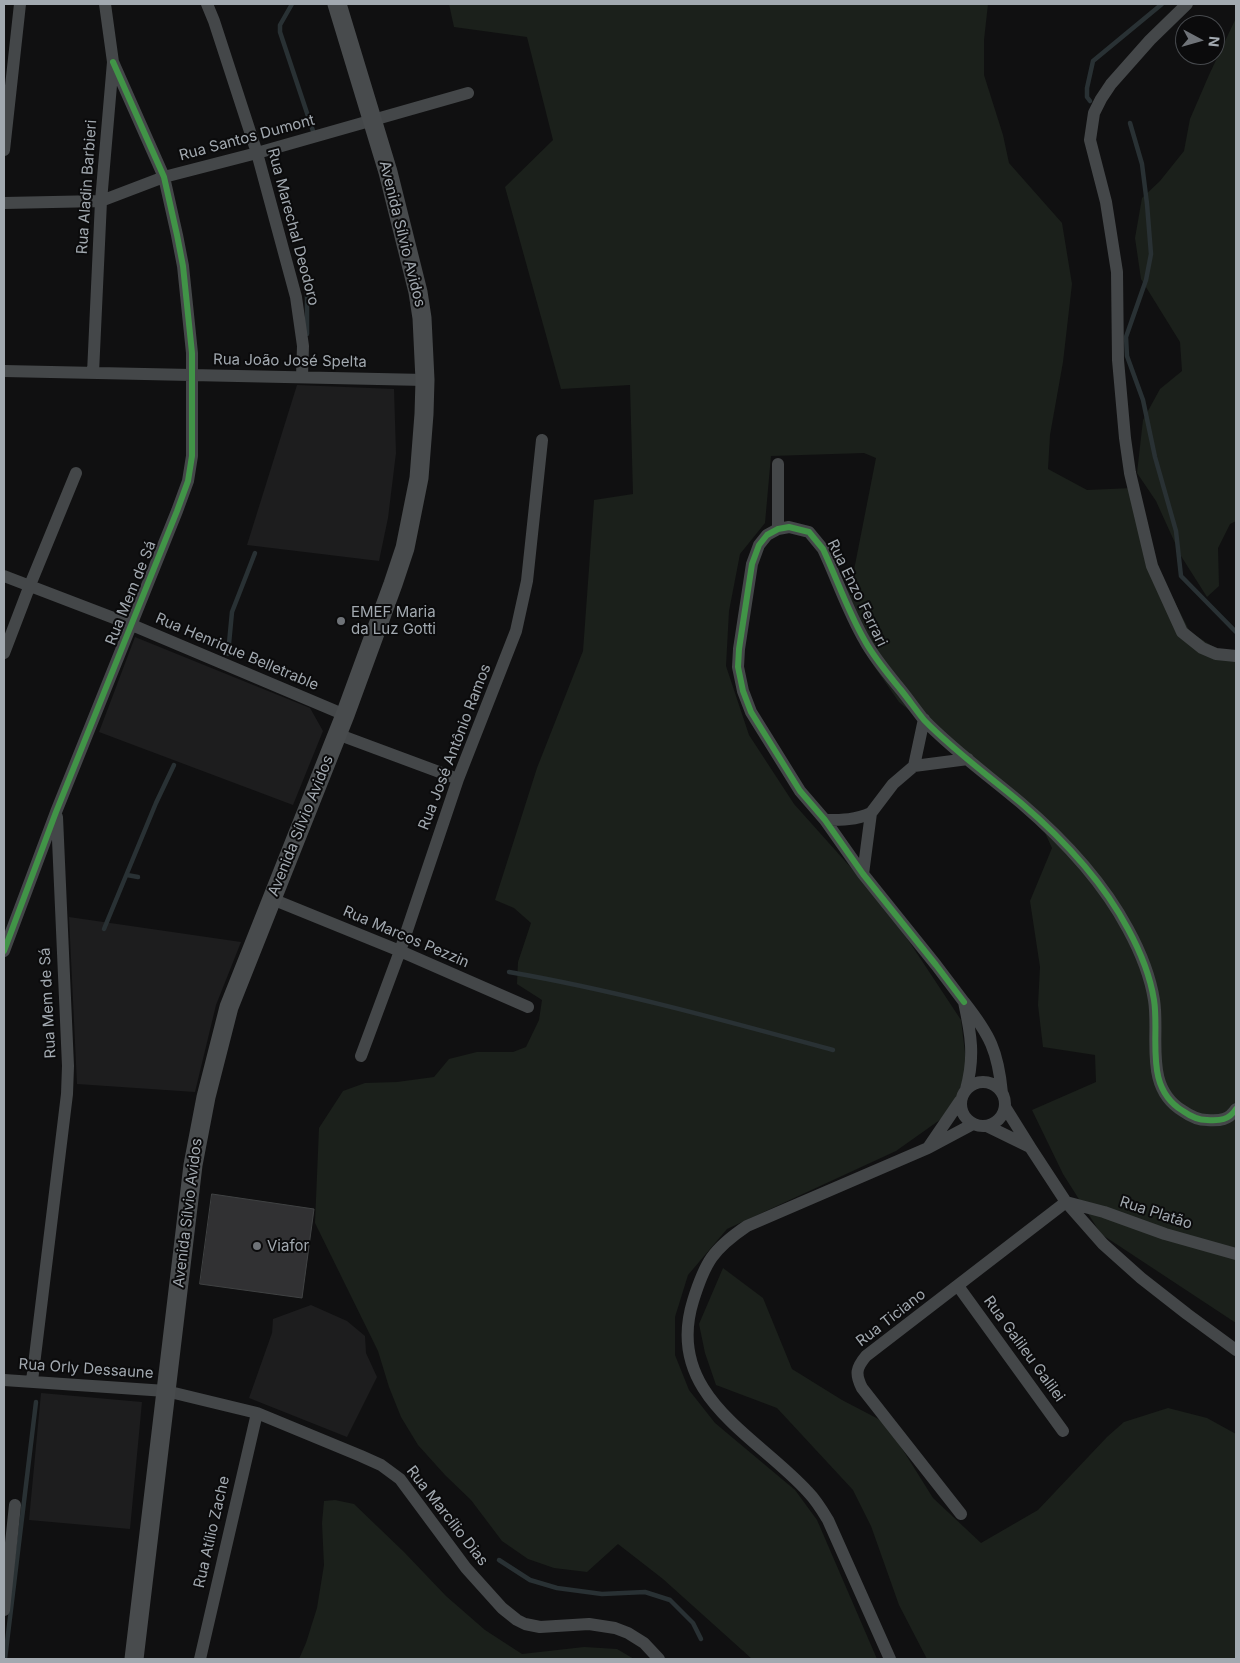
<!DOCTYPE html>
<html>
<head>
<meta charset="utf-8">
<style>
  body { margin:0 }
  #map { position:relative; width:1240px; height:1663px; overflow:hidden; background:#101011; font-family:Inter,sans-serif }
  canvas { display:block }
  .frame { position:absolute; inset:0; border:5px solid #a2a9b0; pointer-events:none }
  .north { position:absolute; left:1175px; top:15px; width:50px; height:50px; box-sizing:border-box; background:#0b0b0c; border:1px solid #474a4e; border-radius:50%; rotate:96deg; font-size:14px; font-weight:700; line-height:20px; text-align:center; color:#a2a9b0 }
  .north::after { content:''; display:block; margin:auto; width:18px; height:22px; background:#6f7378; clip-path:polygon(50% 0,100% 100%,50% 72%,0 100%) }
</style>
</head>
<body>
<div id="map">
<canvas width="1240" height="1663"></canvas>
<div class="frame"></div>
<div class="north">N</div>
</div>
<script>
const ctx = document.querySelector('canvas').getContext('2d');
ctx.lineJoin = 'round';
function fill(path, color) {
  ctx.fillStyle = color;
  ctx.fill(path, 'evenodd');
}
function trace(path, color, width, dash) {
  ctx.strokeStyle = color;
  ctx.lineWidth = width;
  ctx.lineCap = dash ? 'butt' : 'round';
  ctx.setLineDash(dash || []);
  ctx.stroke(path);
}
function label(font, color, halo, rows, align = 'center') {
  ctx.font = font + ' Inter,sans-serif';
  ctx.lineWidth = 4;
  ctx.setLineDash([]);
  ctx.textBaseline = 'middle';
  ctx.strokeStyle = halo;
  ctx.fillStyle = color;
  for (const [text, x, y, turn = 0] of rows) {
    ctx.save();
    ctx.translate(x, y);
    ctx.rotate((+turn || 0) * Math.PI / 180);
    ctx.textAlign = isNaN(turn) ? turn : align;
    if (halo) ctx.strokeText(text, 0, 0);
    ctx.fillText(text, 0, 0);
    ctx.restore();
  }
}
const built = new Path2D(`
  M 297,385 L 394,389 L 396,453 L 388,518 L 379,561 L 247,545 Z
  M 135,637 L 310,708 L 323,731 L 293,805 L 99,732 Z
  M 69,917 L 241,942 L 216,1005 L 195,1092 L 77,1084 Z
  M 311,1305 L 347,1321 L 365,1336 L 366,1353 L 377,1377 L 347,1437 L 249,1398 L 272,1333 L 273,1319 Z
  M 41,1393 L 142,1402 L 130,1529 L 29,1520 Z`);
const green = new Path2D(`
  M 449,4 L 988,4 L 984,40 L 984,75 L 1003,135 L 1009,163 L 1062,223 L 1072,284 L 1063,362 L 1050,435 L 1048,469 L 1087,490 L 1133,488 L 1162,577 L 1190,632 L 1236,661 L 1236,1323 L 1101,1234 L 1063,1174 L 1032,1110 L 1096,1082 L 1095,1055 L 1043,1047 L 1038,1005 L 1040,967 L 1030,901 L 1052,848 L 1037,815 L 899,702 L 869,659 L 843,603 L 854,570 L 876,458 L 864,453 L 771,456 L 765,523 L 740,554 L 729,611 L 726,666 L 749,735 L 794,804 L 887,908 L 961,1020 L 967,1069 L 951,1112 L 896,1151 L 727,1229 L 688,1275 L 675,1317 L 675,1355 L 689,1390 L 715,1423 L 795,1490 L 817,1520 L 877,1659 L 752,1659 L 663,1579 L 618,1544 L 587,1572 L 554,1568 L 528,1559 L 502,1541 L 471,1500 L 445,1475 L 418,1445 L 401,1417 L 389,1387 L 378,1351 L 315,1223 L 319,1128 L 343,1091 L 365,1083 L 397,1082 L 434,1077 L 449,1059 L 477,1052 L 513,1052 L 526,1047 L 539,1020 L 542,1000 L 517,984 L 518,962 L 531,923 L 514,908 L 495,900 L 537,768 L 583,651 L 594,500 L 633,494 L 630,385 L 561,389 L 505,187 L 553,140 L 527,37 L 454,27 Z
  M 1236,18 L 1236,521 L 1230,524 L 1218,548 L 1219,586 L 1207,597 L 1181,556 L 1156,501 L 1137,473 L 1143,420 L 1160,389 L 1182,371 L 1180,342 L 1141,279 L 1135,238 L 1142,198 L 1160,181 L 1184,151 L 1190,119 L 1209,75 Z
  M 723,1268 L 763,1298 L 792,1369 L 842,1400 L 886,1423 L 933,1498 L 981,1543 L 1038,1510 L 1107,1437 L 1124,1422 L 1168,1408 L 1207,1418 L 1236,1434 L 1236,1659 L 927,1659 L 899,1605 L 871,1526 L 853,1490 L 777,1408 L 716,1385 L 705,1353 L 699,1324 Z
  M 335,1500 L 354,1504 L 404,1552 L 446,1596 L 485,1630 L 522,1654 L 584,1647 L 617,1649 L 634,1659 L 299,1659 L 306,1643 L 317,1608 L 324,1565 L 322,1523 L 324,1501 Z`);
const stream = new Path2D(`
  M 292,4 L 280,25 L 280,32 L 313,131
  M 1090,101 L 1087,97 L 1087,88 L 1093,61 L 1162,4
  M 1130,123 L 1142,164 L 1147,204 L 1151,254 L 1146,280 L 1126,337 L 1127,356 L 1143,400 L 1155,457 L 1176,531 L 1181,576 L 1236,632
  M 304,263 L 307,295 L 307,334
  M 228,654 L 232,612 L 255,553
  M 127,875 L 138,877
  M 104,929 L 156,803 L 174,765
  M 509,972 C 619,991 726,1021 833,1050
  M 499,1560 L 530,1580 L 557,1588 L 602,1594 L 645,1592 L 670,1600 L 693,1623 L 701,1639
  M 5,1659 L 36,1402`);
const building = new Path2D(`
  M 212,1194 L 314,1209 L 302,1298 L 200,1284 Z`);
const street = new Path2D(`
  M 207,4 L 214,21 L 257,153 L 296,297 L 303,346 L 302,377
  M 1187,4 L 1150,40 L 1111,84 L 1101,99 L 1094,113 L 1090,140 L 1106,202 L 1117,272 L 1118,360 L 1125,438 L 1130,473 L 1152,566 L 1182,632 L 1202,648 L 1216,654 L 1236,656
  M 4,150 L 20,4
  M 4,203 L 101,201 L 164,177 L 257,153 L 468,93
  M 4,371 L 425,380
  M 93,373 L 101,201 L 113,62 L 105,4
  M 778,529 L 778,464
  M 4,576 L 132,625 L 345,715
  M 4,653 L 30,585 L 76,473
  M 924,719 L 914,766 L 968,759
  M 337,734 L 458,779
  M 871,813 L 893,784 L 914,766
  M 825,820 C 842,820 856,820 871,813 L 863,874
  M 272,899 L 400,951 L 528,1007
  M 4,951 L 56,812 L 177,511 L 188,481 L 192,456 L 192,353 L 183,266 L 177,235 L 164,177 L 113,62
  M 964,1002 L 936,965 L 863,874 L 825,820 L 800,791 L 751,712 L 743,691 L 738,667 L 739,649 L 752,564 L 759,545 L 767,535 L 778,529 L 789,527 L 809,532 L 823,549 C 837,579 848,612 865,641 C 875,659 888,674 901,690 C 909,700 916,710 924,720 C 954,751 989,776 1021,803 C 1063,839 1102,880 1128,929 C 1140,951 1150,975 1154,1000 C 1160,1037 1143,1087 1183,1111 C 1190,1116 1199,1120 1207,1120 C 1220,1121 1229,1120 1236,1109
  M 361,1056 L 400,951 L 458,779 L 516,631 L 527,581 L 542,440
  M961 1104a22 22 0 1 1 44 0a22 22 0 1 1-44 0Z
  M 966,1089 C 975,1057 971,1034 964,1002 C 990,1035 998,1051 1002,1093
  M 960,1101 L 928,1148 L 973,1124
  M 987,1126 L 1030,1147 L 1005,1107
  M 1030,1147 L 1066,1202 L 1103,1244 L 1141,1278 L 1187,1314 L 1236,1350
  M 958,1286 L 1063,1431
  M 4,1380 L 166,1391 L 257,1413 L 361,1456 L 381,1465 L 400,1479 L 466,1568 L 502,1608 L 517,1620 L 525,1624 L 540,1627 L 589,1624 L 615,1628 L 628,1633 L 644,1643 L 659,1659
  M 32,1381 L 67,1094 L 68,1066 L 57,817
  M 961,1514 L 862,1388 C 855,1374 856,1368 866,1356 L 1066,1202 L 1104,1212 L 1165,1234 L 1236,1254
  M 4,1610 L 15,1505
  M 200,1659 L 257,1413
  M 890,1659 L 828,1520 C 822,1510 816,1500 808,1492 C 756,1435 664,1395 693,1301 C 705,1262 713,1249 747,1226 L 928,1148`);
const secondary = new Path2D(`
  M 134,1659 L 193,1165 L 206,1097 L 229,1007 L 345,715 L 393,584 L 405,548 L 419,478 L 424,414 L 425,380 L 422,318 L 418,292 L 388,172 L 337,4`);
const cycleway = new Path2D(`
  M 4,951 L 56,812 L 177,511 L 188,481 L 192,456 L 192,353 L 183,266 L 177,235 L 164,177 L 113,62
  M 964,1002 L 936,965 L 863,874 L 825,820 L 800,791 L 751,712 L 743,691 L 738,667 L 739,649 L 752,564 L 759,545 L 767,535 L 778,529 L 789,527 L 809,532 L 823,549 C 837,579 848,612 865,641 C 875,659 888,674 901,690 C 909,700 916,710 924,720 C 954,751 989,776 1021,803 C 1063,839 1102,880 1128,929 C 1140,951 1150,975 1154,1000 C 1160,1037 1143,1087 1183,1111 C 1190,1116 1199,1120 1207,1120 C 1220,1121 1229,1120 1236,1109`);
const markers = [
  [341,621,5,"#6f7378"],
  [257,1246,5,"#6f7378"]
];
const streetNames = [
  ["Rua Santos Dumont",247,138,-15],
  ["Rua Aladin Barbieri",87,187,-86],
  ["Rua Marechal Deodoro",293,227,75],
  ["Avenida Sílvio Avidos",402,234,76],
  ["Rua João José Spelta",290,361,1],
  ["Rua Mem de Sá",131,593,-68],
  ["Rua Enzo Ferrari",857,593,64],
  ["Rua Henrique Belletrable",237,652,23],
  ["Rua José Antônio Ramos",455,747,-69],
  ["Avenida Sílvio Avidos",301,826,-68],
  ["Rua Marcos Pezzin",406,937,23],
  ["Rua Mem de Sá",48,1003,-93],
  ["Avenida Sílvio Avidos",188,1213,-83],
  ["Rua Platão",1156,1213,18],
  ["Rua Ticiano",891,1318,-38],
  ["Rua Galileu Galilei",1024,1349,54],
  ["Rua Orly Dessaune",86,1369,4],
  ["Rua Marcílio Dias",447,1516,52],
  ["Rua Atílio Zache",212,1532,-77]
];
const poiNames = [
  ["EMEF Maria",351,612],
  ["da Luz Gotti",351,629],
  ["Viafor",267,1246]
];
fill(built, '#1d1d1e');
fill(green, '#1b201b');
trace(stream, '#293134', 4.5);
fill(building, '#313133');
trace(building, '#404243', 1);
trace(street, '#444749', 12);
trace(secondary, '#484b4d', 19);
trace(cycleway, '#419447', 6);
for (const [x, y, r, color] of markers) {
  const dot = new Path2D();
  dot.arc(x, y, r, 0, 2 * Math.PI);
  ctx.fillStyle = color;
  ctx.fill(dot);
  trace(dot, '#0b0b0c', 2);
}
label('15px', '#a2a9b0', '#0b0b0c', streetNames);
label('15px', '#a2a9b0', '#0b0b0c', poiNames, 'left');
</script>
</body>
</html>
